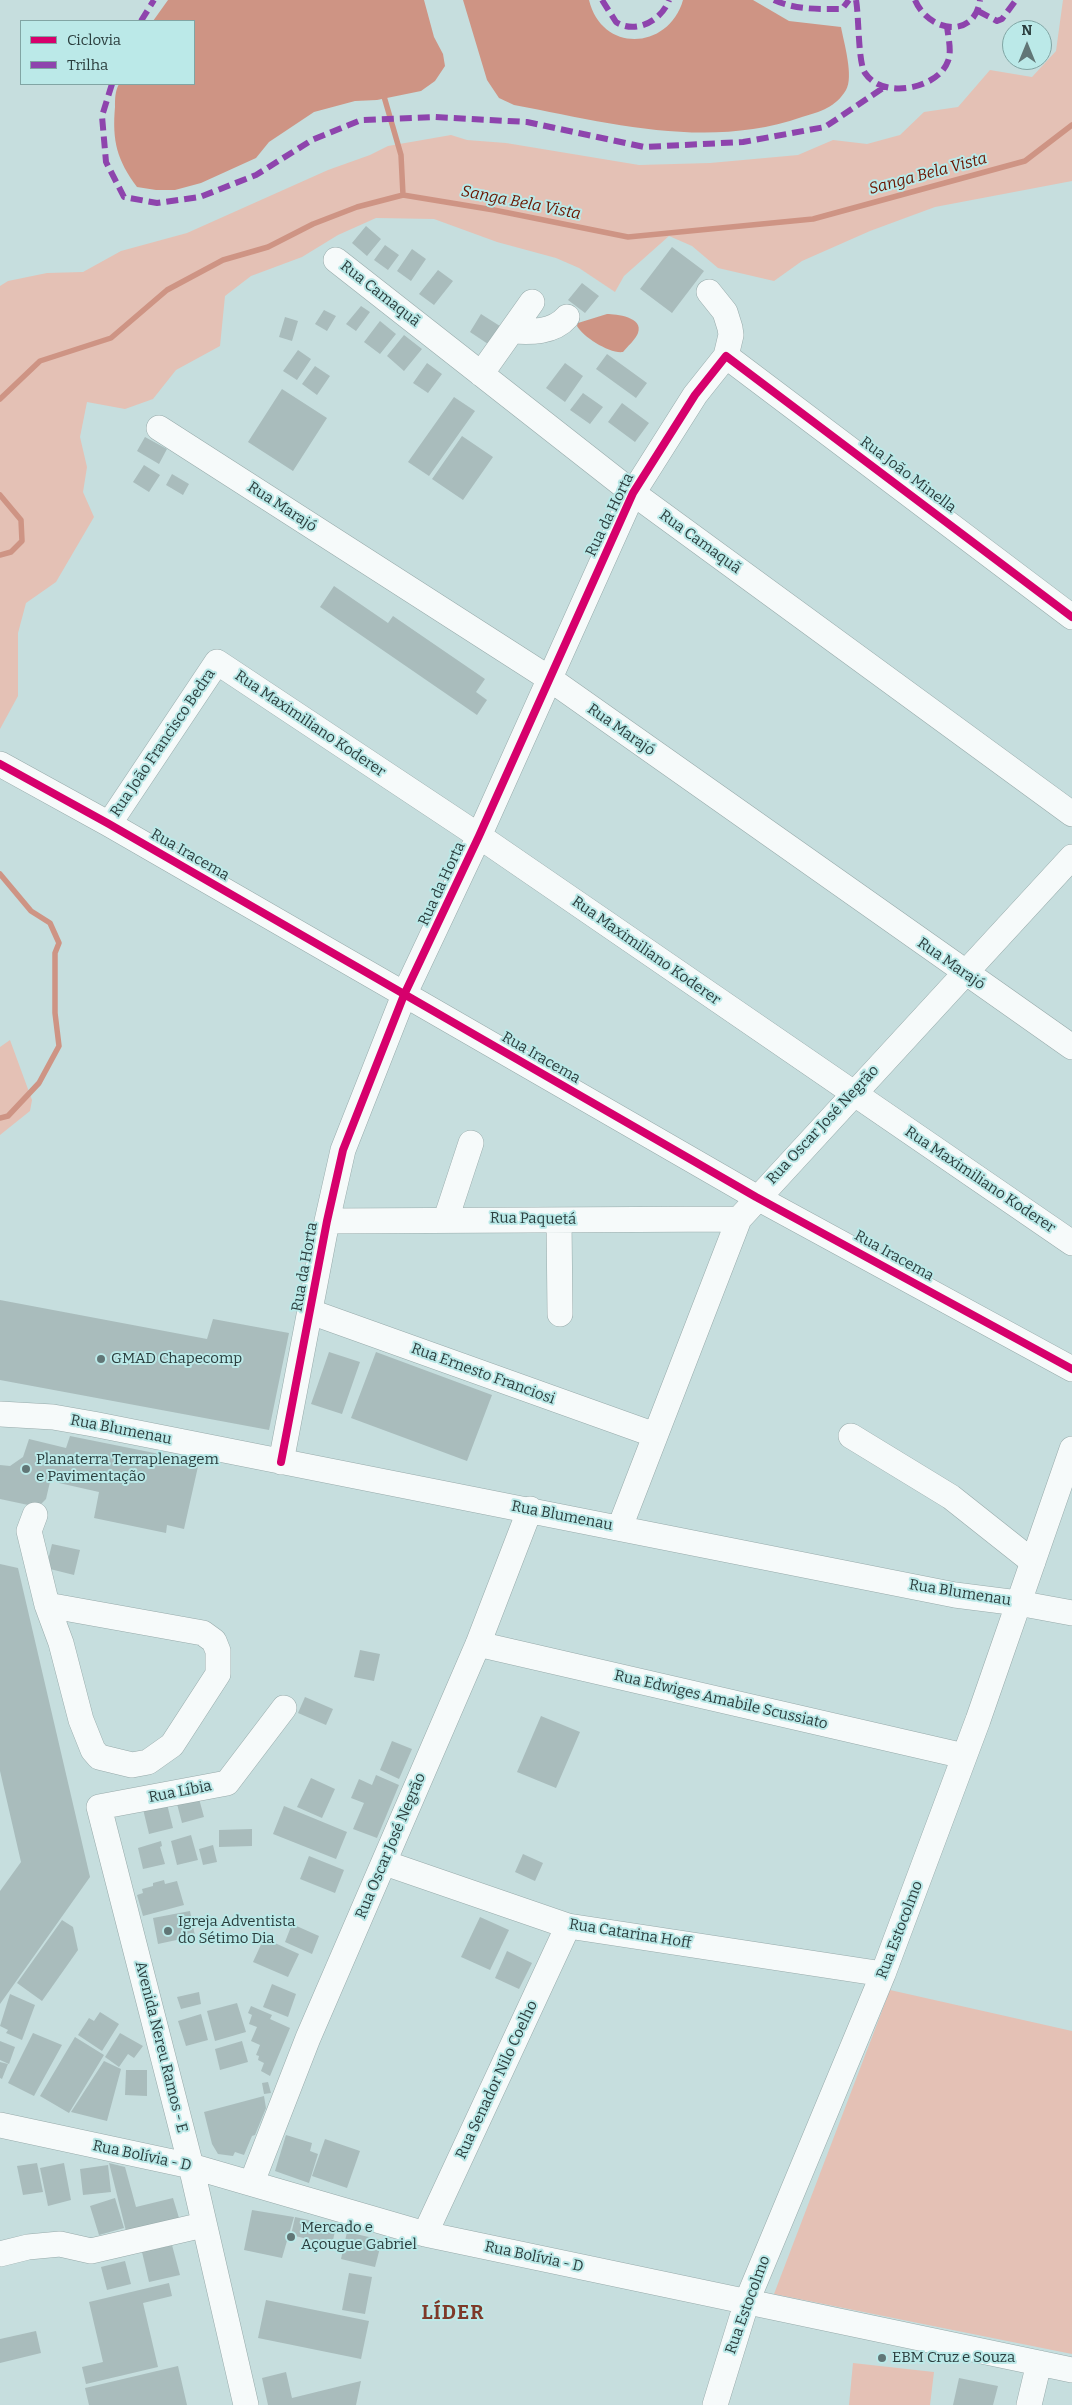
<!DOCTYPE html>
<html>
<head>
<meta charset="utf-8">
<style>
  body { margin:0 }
  #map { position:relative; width:1072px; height:2405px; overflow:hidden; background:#c6dede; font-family:Bitter,serif }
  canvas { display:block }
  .legend { position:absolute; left:20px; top:20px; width:175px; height:65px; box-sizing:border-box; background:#bbe9e8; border:1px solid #81a5a4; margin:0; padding:6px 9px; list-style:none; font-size:15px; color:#2b3e3e }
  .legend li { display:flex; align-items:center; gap:10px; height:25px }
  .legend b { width:25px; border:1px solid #81a5a4 }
  .north { position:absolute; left:1002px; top:20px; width:50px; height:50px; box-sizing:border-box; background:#bbe9e8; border:1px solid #81a5a4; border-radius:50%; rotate:0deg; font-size:14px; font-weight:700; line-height:20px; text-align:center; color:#2b3e3e }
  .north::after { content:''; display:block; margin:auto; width:18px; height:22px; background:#617676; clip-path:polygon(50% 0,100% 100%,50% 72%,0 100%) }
</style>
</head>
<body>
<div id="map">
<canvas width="1072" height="2405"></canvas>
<ul class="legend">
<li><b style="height:6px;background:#d6006c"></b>Ciclovia</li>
<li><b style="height:6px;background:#8e44ad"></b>Trilha</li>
</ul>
<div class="north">N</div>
</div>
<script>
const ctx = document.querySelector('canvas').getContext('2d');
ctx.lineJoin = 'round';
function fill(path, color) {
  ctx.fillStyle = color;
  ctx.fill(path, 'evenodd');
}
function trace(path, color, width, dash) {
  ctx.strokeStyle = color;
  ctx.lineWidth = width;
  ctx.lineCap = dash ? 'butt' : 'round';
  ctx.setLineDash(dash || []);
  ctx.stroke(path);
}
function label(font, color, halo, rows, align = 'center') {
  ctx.font = font + ' Bitter,serif';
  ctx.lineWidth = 4;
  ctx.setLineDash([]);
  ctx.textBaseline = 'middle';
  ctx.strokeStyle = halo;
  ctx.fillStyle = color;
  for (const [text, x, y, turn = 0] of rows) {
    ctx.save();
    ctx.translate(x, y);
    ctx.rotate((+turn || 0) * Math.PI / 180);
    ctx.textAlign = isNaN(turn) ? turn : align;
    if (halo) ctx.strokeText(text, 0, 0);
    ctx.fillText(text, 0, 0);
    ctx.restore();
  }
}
const green = new Path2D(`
  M 1063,0 L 1072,0 L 1072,181 L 935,207 L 870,231 L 802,261 L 774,281 L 718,268 L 692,246 L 669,236 L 624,276 L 615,292 L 579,268 L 556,258 L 497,242 L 434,219 L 376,218 L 338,235 L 302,257 L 251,276 L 225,296 L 220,346 L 176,370 L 153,399 L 125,409 L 87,402 L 80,437 L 87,467 L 83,492 L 94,517 L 56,582 L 26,603 L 18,633 L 18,696 L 0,729 L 0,286 L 8,281 L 47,273 L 83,272 L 121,251 L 187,233 L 328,170 L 370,155 L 388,146 L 451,135 L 467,140 L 506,143 L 639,165 L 710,163 L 798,155 L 833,140 L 867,144 L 900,135 L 924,112 L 958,107 L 990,70 L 1032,77 L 1056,51 Z
  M 10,1040 L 32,1100 L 30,1111 L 0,1135 L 0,1047 Z
  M 890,1990 L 1072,2031 L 1072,2354 L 774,2294 Z
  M 853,2363 L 934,2372 L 930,2405 L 849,2405 Z`);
const water = new Path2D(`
  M 168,0 L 424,0 L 434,37 L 443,54 L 445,66 L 435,81 L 421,91 L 377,100 L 355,101 L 314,112 L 269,142 L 256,158 L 201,183 L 175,190 L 156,190 L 137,187 C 117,160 112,141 115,107 C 115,99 115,91 119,84 L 194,84 L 194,21 L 153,21 Z
  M 463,0 L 589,0 C 602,54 669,50 683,0 L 753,0 L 789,21 L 841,27 C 844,43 854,77 846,90 C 836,107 820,112 802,117 C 707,150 610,123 514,105 L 499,98 L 487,80 Z
  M 607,314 C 616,314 644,317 638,333 C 636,339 627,347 623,352 C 610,354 583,337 577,326 L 578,323 Z`);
const stream = new Path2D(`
  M 383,93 L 401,155 L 403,195
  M 0,399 L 40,361 L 111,338 L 167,290 L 223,260 L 268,247 L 313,224 L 357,207 L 403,195 L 494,210 L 628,237 L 813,219 L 1025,161 L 1072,125
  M 0,495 L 21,520 L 22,541 L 11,552 L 0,555
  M 0,874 L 31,911 L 50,923 L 59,943 L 55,953 L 55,1013 L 59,1046 L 39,1083 L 8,1116 L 0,1118`);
const building = new Path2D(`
  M 366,226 L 381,239 L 367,256 L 352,243 Z
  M 385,245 L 399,255 L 388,270 L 374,260 Z
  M 672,247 L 704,271 L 672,313 L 640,289 Z
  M 412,249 L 426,259 L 411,281 L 397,271 Z
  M 438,270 L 453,281 L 434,305 L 419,294 Z
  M 582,283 L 599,296 L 585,313 L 568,300 Z
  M 361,306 L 370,312 L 356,331 L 346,324 Z
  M 324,310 L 336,316 L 327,331 L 315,324 Z
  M 481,314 L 503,328 L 491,346 L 470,332 Z
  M 285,317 L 298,321 L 292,341 L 279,337 Z
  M 380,321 L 396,334 L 380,354 L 364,342 Z
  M 404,335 L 422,349 L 404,371 L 387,356 Z
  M 298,350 L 311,359 L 297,380 L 283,371 Z
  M 607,354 L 647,383 L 636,398 L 596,369 Z
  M 427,363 L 442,374 L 428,393 L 413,383 Z
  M 565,363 L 583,376 L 565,402 L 546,388 Z
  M 315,366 L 330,376 L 317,395 L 302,384 Z
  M 282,389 L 327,418 L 293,471 L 248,442 Z
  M 583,393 L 603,407 L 590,424 L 570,410 Z
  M 454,397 L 475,411 L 429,476 L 408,462 Z
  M 622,403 L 649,423 L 635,442 L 608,422 Z
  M 462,436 L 493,457 L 463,500 L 432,479 Z
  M 145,437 L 167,449 L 159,464 L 137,451 Z
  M 144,465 L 160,475 L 149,492 L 133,482 Z
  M 172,474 L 189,484 L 183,495 L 166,485 Z
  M 334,586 L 388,623 L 393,616 L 485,679 L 476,692 L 487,700 L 477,715 L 320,607 Z
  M 0,1300 L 207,1339 L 213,1319 L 289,1333 L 269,1430 L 0,1380 Z
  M 329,1352 L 360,1362 L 342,1414 L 311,1404 Z
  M 376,1352 L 492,1395 L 467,1461 L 351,1418 Z
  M 70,1436 L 199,1462 L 184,1529 L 167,1525 L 166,1533 L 94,1518 L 99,1492 L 59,1483 L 61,1475 L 52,1473 L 46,1499 L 40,1505 L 33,1506 L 0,1499 L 0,1465 L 10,1466 L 23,1457 L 29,1439 L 66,1448 Z
  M 52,1544 L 80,1550 L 74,1575 L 46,1568 Z
  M 0,1564 L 18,1568 L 90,1877 L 0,2004 L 0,1891 L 21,1862 L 0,1771 Z
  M 360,1650 L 380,1654 L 374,1681 L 354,1677 Z
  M 305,1697 L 333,1709 L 326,1725 L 298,1713 Z
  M 541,1716 L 580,1732 L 556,1788 L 517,1772 Z
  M 392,1741 L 412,1749 L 399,1779 L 380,1770 Z
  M 376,1775 L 399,1785 L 377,1838 L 353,1829 L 364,1803 L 351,1798 L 359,1779 L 372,1785 Z
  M 311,1778 L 335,1789 L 322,1818 L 297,1807 Z
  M 198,1795 L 204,1817 L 182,1823 L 176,1800 Z
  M 167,1804 L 173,1828 L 149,1834 L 143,1809 Z
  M 284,1806 L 347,1832 L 336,1859 L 273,1834 Z
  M 252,1829 L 252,1846 L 219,1847 L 219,1830 Z
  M 191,1835 L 198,1860 L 177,1865 L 171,1841 Z
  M 161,1841 L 162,1846 L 160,1847 L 165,1864 L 143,1869 L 138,1848 Z
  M 213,1845 L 217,1862 L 203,1865 L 199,1849 Z
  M 523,1854 L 543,1863 L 535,1881 L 515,1872 Z
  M 309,1856 L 344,1870 L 335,1893 L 300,1879 Z
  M 164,1880 L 165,1884 L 177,1881 L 184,1905 L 143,1916 L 137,1895 L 143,1893 L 142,1889 L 153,1886 L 153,1883 Z
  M 190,1911 L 195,1936 L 158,1944 L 153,1918 Z
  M 480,1917 L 509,1930 L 490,1970 L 461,1957 Z
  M 62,1920 L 73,1927 L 78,1950 L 42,2001 L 17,1983 Z
  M 292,1924 L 319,1936 L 312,1954 L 285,1942 Z
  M 264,1938 L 299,1954 L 288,1977 L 253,1962 Z
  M 507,1951 L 532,1963 L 519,1989 L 495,1978 Z
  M 272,1984 L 296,1994 L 288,2017 L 263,2007 Z
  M 199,1992 L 201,2004 L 181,2009 L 177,1997 Z
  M 10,1994 L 35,2005 L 22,2040 L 6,2033 L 8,2030 L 0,2026 Z
  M 237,2003 L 246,2032 L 215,2041 L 207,2011 Z
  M 251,2006 L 272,2015 L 270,2019 L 290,2028 L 270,2076 L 261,2071 L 264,2063 L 258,2060 L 259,2056 L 256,2055 L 260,2045 L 251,2041 L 257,2027 L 249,2024 L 252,2015 L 248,2013 Z
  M 100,2012 L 119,2024 L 102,2051 L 78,2035 L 89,2018 L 94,2021 Z
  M 201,2014 L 208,2040 L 186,2046 L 178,2021 Z
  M 33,2033 L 62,2045 L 34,2096 L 8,2083 Z
  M 120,2033 L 143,2046 L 134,2058 L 128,2054 L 119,2067 L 105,2057 Z
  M 75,2037 L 104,2055 L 69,2113 L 40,2096 Z
  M 0,2041 L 15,2047 L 9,2064 L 0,2060 Z
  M 242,2041 L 248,2062 L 220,2070 L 215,2049 Z
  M 104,2061 L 121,2069 L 107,2121 L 71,2112 Z
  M 0,2062 L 8,2064 L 2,2079 L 0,2078 Z
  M 126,2070 L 147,2070 L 147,2096 L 125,2095 Z
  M 268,2082 L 271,2093 L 264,2094 L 262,2083 Z
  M 264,2096 L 266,2108 L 255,2135 L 252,2136 L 244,2155 L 235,2152 L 233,2156 L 218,2154 L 212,2144 L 204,2112 Z
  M 286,2135 L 312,2143 L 310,2151 L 318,2154 L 309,2183 L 275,2171 Z
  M 325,2139 L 360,2151 L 347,2188 L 312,2176 Z
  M 37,2163 L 43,2192 L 23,2195 L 17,2166 Z
  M 64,2163 L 71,2200 L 48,2206 L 40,2168 Z
  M 109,2163 L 125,2167 L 136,2207 L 173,2198 L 179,2218 L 126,2231 Z
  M 108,2165 L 111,2192 L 83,2195 L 80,2169 Z
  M 115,2198 L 124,2228 L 99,2235 L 90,2206 Z
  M 252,2210 L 294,2217 L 282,2258 L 244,2250 Z
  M 295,2217 L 336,2226 L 332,2245 L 291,2235 Z
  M 347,2232 L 382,2240 L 375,2267 L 341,2259 Z
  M 172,2245 L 180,2275 L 149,2282 L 142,2252 Z
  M 125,2261 L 131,2284 L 107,2290 L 101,2267 Z
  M 349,2273 L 372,2277 L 365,2314 L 342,2310 Z
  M 169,2283 L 172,2296 L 143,2303 L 158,2367 L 86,2384 L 82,2367 L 103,2362 L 89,2302 Z
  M 266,2300 L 369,2321 L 361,2359 L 258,2338 Z
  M 36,2331 L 41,2353 L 0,2363 L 0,2339 Z
  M 178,2366 L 187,2405 L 89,2405 L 85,2388 Z
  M 286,2372 L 292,2398 L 361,2381 L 356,2405 L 268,2405 L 262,2378 Z
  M 959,2378 L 998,2386 L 993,2405 L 953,2405 Z`);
const minor = new Path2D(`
  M 336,260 L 633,493 L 1072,814
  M 512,331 C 531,332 553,333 567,317
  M 726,356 L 1072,617
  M 481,374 L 532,302
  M 159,428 L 550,679 L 1072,1047
  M 0,764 L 109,824 L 756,1197 L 1072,1369
  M 109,824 L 217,662 L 479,836 L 1072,1243
  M 446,1219 L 471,1143
  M 559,1220 L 560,1314
  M 327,1221 L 739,1219
  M 311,1312 L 655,1435
  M 0,1414 L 53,1417 L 93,1424 L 955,1595 L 1018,1603 L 1072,1613
  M 851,1436 L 951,1497 L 1033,1562
  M 281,1462 L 327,1221 L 343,1150 L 404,995 L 479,836 L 633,493 L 695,395 L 726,356 L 731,335 L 730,328 L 725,312 L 709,292
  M 35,1515 L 29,1531 L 47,1605 L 61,1643 L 81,1720 L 93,1750 L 99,1757 L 132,1765 L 148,1762 L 172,1745 L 218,1674 L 218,1651 L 214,1641 L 203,1633 L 47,1605
  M 620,1527 L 739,1219 L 1072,857
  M 478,1644 L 964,1756
  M 385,1863 L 568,1926 L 883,1974
  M 0,2125 L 191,2166 L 425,2234 L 1072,2370
  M 252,2182 L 308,2038 L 478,1644 L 530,1509
  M 425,2234 L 568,1926
  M 0,2254 L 28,2247 L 60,2244 L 91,2251 L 203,2225
  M 246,2405 L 191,2166 L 99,1807 L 227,1783 L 284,1708
  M 715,2405 L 747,2301 L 883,1974 L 978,1720 L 1072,1449
  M 1029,2405 L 1039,2363`);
const quiet = new Path2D(`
  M 602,0 L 616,22 C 636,35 662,20 669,0
  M 774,0 C 796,10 818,9 842,9 L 849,0
  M 856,0 C 859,16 858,63 865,73 C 883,100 938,89 948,61 C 952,51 948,37 947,26
  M 915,0 C 929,33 975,39 980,0
  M 978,11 L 997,21 L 1002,19 L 1016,0
  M 141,21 L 154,0
  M 112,84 L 102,116 L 106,162 L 124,197 L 157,203 L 200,197 L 256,175 L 312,140 L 361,120 L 434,117 L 527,122 L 644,147 L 743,142 L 825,127 L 883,88`);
const cycleway = new Path2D(`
  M 0,764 L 109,824 L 756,1197 L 1072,1369
  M 281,1462 L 327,1221 L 343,1150 L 404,995 L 479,836 L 633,493 L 695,395 L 726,356 L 1072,617`);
const markers = [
  [101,1359,5,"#617676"],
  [26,1469,5,"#617676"],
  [168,1931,5,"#617676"],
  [291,2237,5,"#617676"],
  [882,2358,5,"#617676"]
];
const streetNames = [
  ["Rua Camaquã",380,294,38],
  ["Rua João Minella",908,475,37],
  ["Rua Marajó",282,507,33],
  ["Rua da Horta",610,515,-64],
  ["Rua Camaquã",700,542,36],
  ["Rua Maximiliano Koderer",310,724,34],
  ["Rua Marajó",621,730,35],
  ["Rua João Francisco Bedra",163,743,-56],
  ["Rua Iracema",190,855,30],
  ["Rua da Horta",442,884,-65],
  ["Rua Maximiliano Koderer",646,951,35],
  ["Rua Marajó",951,964,35],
  ["Rua Iracema",541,1058,30],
  ["Rua Oscar José Negrão",823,1125,-47],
  ["Rua Maximiliano Koderer",980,1180,34],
  ["Rua Paquetá",533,1219,1],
  ["Rua Iracema",894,1256,29],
  ["Rua da Horta",305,1267,-80],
  ["Rua Ernesto Franciosi",483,1374,20],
  ["Rua Blumenau",121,1430,11],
  ["Rua Blumenau",562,1516,11],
  ["Rua Blumenau",960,1593,9],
  ["Rua Edwiges Amabile Scussiato",721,1700,13],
  ["Rua Líbia",180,1792,-11],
  ["Rua Oscar José Negrão",391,1846,-67],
  ["Rua Estocolmo",900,1930,-69],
  ["Rua Catarina Hoff",630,1934,9],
  ["Avenida Nereu Ramos - E",161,2047,76],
  ["Rua Senador Nilo Coelho",497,2080,-65],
  ["Rua Bolívia - D",142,2156,12],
  ["Rua Bolívia - D",534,2257,12],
  ["Rua Estocolmo",748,2305,-70]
];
const poiNames = [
  ["GMAD Chapecomp",111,1359],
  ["Planaterra Terraplenagem",36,1460],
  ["e Pavimentação",36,1477],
  ["Igreja Adventista",178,1922],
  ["do Sétimo Dia",178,1939],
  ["Mercado e",301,2228],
  ["Açougue Gabriel",301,2245],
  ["EBM Cruz e Souza",892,2358]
];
const waterNames = [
  ["Sanga Bela Vista",928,174,-15],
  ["Sanga Bela Vista",521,203,11]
];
const districtNames = [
  ["LÍDER",453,2313]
];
fill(green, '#e4c1b5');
fill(water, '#ce9484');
trace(stream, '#ce9484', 5.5);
fill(building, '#a9bcbc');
trace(minor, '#97aaaa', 26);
trace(minor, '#f6fafa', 25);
trace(quiet, '#8e44ad', 6, [12, 6]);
trace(cycleway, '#d6006c', 8);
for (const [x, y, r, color] of markers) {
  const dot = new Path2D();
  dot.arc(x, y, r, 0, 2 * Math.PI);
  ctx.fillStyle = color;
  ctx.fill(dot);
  trace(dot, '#bbe9e8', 2);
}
label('15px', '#2b3e3e', '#bbe9e8', streetNames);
label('15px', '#2b3e3e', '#bbe9e8', poiNames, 'left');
label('italic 16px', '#6b1600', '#bbe9e8', waterNames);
ctx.letterSpacing = '1px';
label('bold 20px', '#7e3928', '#bbe9e8', districtNames);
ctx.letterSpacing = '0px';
</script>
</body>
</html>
